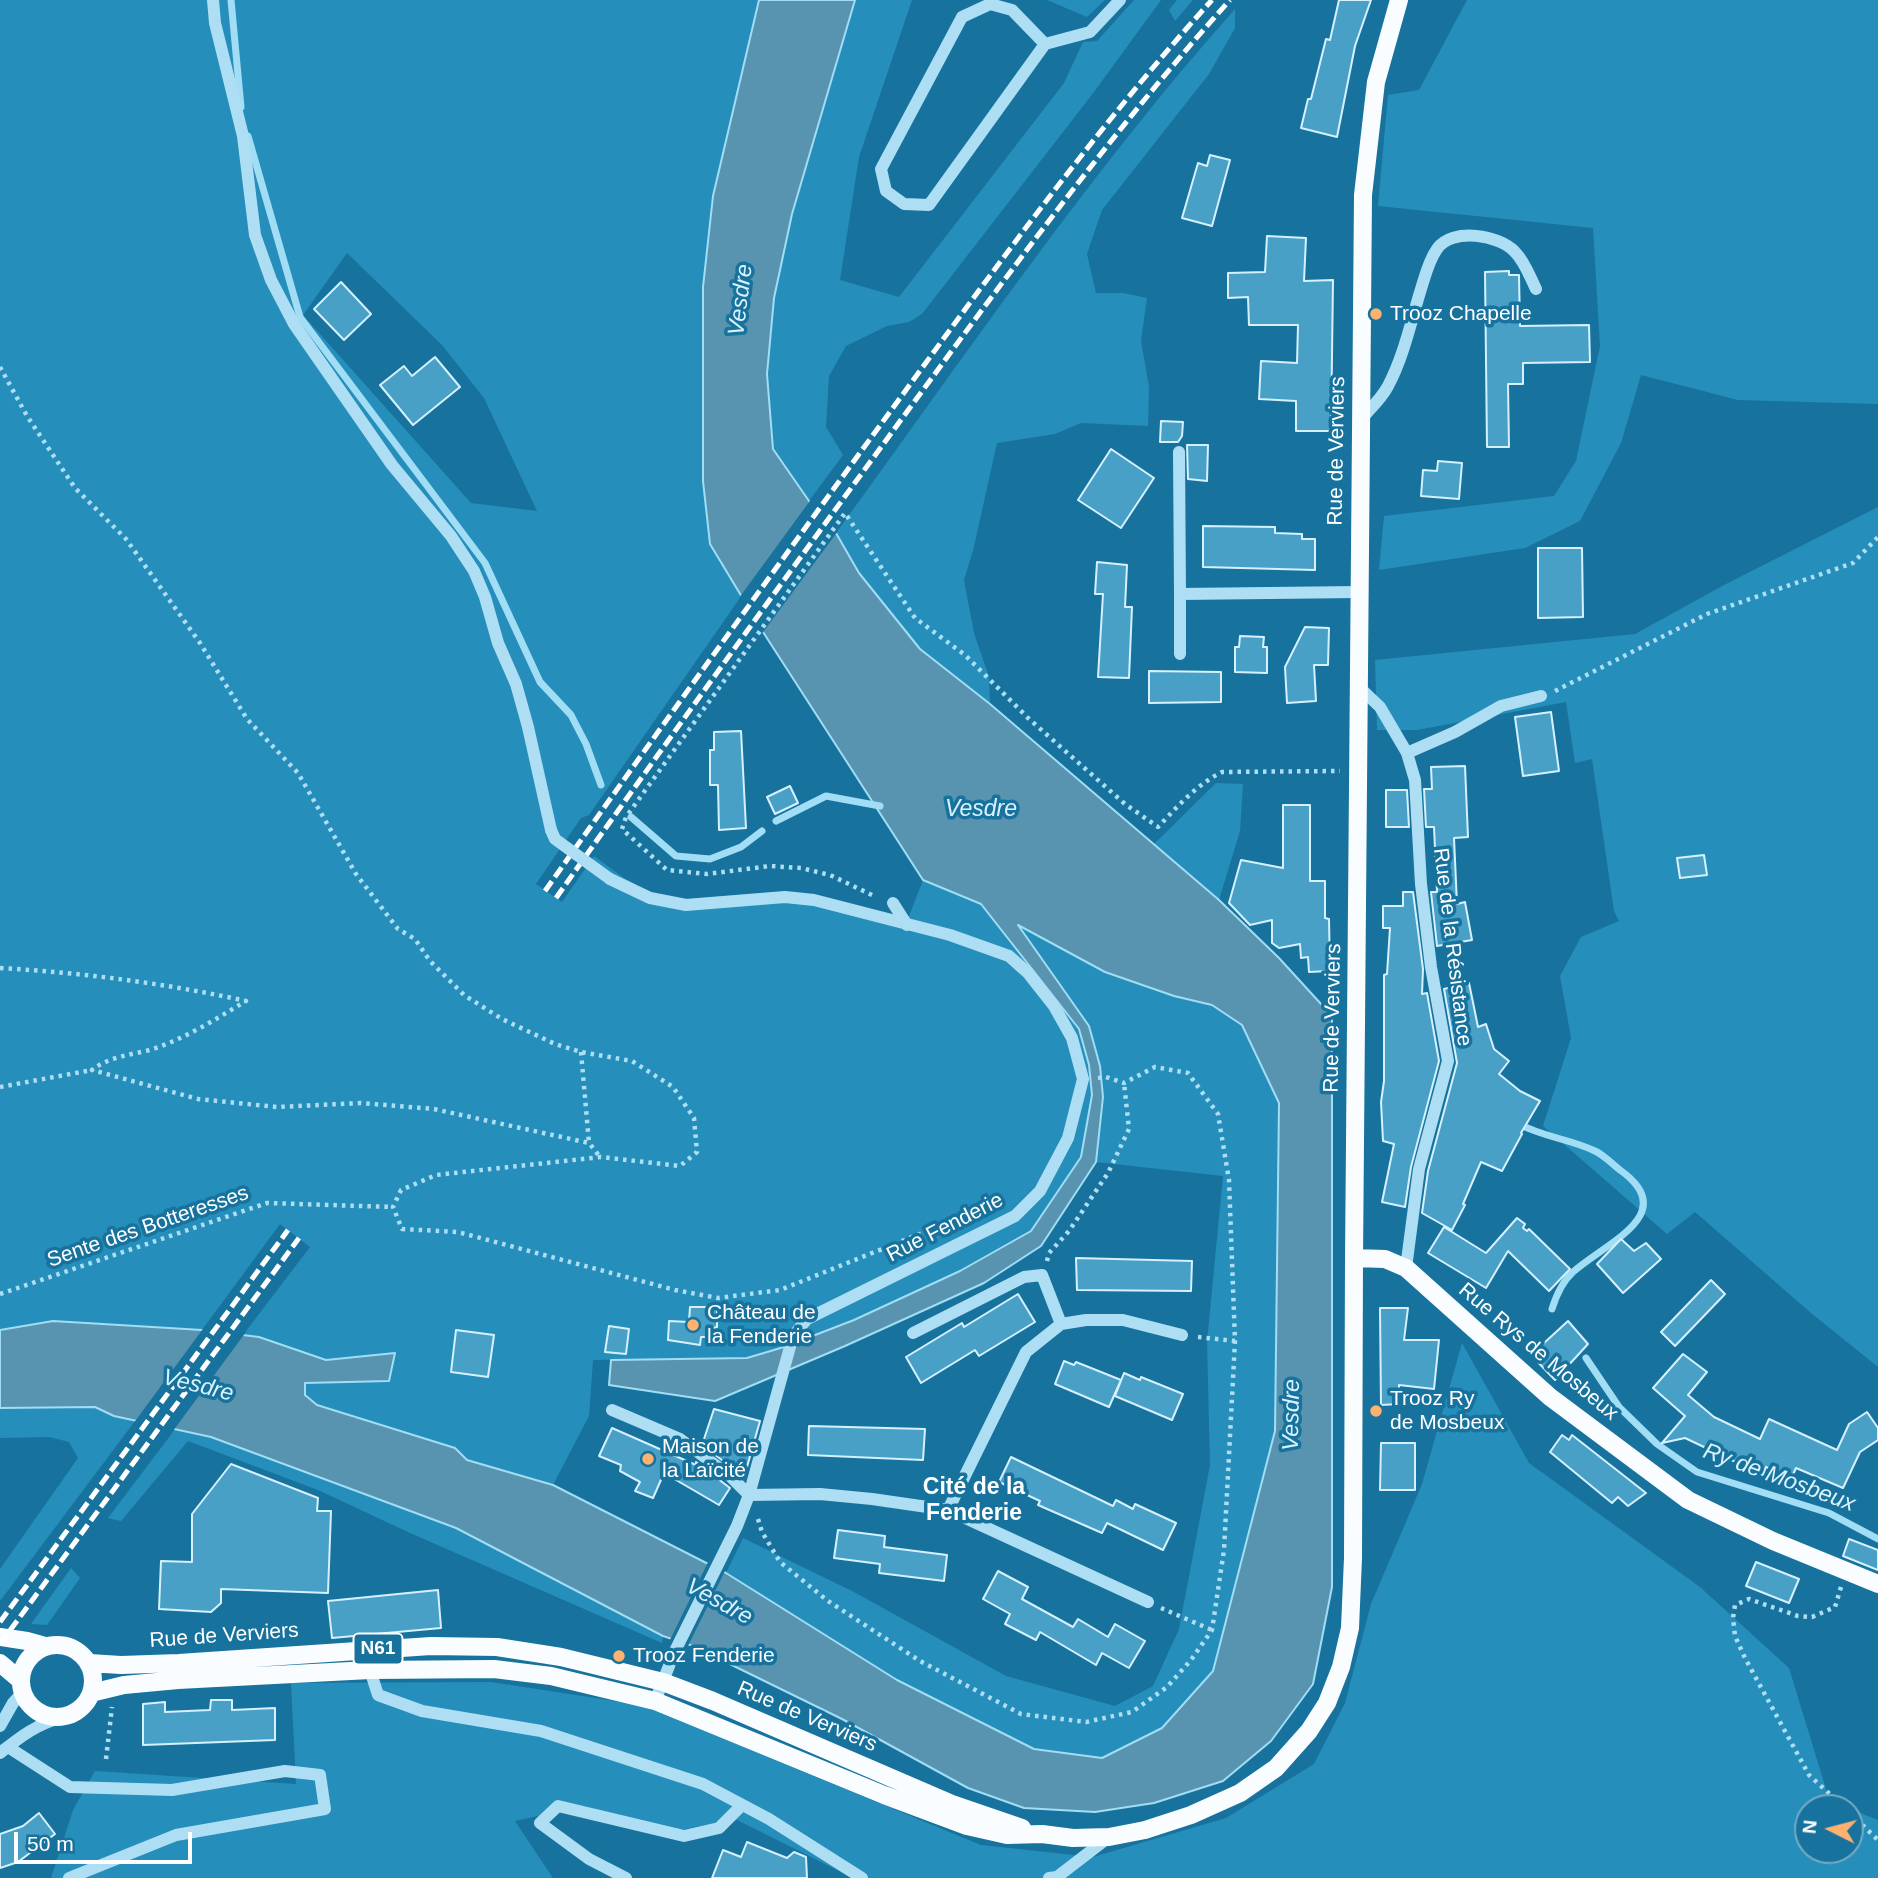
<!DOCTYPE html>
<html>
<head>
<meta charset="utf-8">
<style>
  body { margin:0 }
  #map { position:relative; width:1878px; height:1878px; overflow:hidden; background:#17739d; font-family:Helvetica,sans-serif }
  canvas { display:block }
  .north { position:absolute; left:1794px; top:1794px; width:70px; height:70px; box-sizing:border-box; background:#17739d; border:2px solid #74abc4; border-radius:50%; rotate:276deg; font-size:19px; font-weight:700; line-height:28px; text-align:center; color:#fff }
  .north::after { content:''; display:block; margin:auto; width:24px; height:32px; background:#ffb270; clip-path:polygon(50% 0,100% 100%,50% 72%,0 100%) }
  .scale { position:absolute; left:14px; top:1832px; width:178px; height:32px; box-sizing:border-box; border:4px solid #fff; border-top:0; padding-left:9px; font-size:21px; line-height:24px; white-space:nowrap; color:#fff; -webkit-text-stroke:5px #17739d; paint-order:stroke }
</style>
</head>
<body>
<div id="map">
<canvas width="1878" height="1878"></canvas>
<div class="north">N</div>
<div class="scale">50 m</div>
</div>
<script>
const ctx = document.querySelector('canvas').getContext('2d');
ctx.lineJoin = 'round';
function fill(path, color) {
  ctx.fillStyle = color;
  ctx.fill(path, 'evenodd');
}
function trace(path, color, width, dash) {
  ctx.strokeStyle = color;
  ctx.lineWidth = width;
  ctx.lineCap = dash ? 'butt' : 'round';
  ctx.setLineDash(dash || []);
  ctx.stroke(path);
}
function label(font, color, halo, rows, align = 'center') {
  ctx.font = font + ' Helvetica,sans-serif';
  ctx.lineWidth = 7;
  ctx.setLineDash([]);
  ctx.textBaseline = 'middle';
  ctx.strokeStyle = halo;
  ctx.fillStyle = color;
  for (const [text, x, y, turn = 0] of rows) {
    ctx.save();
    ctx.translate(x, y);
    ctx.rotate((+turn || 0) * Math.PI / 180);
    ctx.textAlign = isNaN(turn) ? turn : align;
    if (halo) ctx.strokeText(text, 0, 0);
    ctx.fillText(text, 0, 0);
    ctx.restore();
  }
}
const green = new Path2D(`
  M 0,0 L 759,0 L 713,196 L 703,287 L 703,481 L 710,544 L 742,595 L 589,815 L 581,818 L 536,884 L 562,902 L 594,856 L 624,878 L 653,894 L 687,899 L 777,892 L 899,918 L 909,916 L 923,880 L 981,904 L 1079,1029 L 1089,1065 L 1092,1095 L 1081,1157 L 1031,1231 L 960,1271 L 854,1320 L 784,1347 L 747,1358 L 593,1360 L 589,1416 L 553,1485 L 467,1460 L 455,1448 L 317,1405 L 305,1395 L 304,1383 L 389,1381 L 395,1353 L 326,1360 L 259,1337 L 243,1335 L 310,1247 L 280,1224 L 202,1330 L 53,1321 L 0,1330 ZM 347,253 L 442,345 L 484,398 L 537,511 L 471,503 L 303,315 ZM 690,1307 L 717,1308 L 717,1327 L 713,1328 L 713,1337 L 701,1337 L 700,1344 L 669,1340 L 669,1322 L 689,1322 ZM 609,1327 L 629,1330 L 626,1354 L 605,1352 Z
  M 855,0 L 912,0 L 859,157 L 840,280 L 899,297 L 1064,83 L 1083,42 L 1097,41 L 1134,0 L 1161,0 L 1094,92 L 922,314 L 909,322 L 887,326 L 846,346 L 829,376 L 826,427 L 843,455 L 809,501 L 773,449 L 767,374 L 774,298 L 792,214 Z
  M 1047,0 L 1105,0 L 1087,17 Z
  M 1177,0 L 1193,0 L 1175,21 L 1169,10 Z
  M 1467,0 L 1878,0 L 1878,404 L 1738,400 L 1641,375 L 1621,443 L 1580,521 L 1525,548 L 1379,570 L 1384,516 L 1554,496 L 1576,461 L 1600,346 L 1593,228 L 1378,206 L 1388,95 L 1419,90 Z
  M 1235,9 L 1235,28 L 1209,74 L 1102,210 L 1087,254 L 1096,293 L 1123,293 L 1147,298 L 1141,341 L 1149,387 L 1148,426 L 1081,423 L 1055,434 L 997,443 L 973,551 L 964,580 L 974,633 L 989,677 L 990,704 L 920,649 L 859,573 L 836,533 C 965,356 1089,173 1235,9 Z
  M 1878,507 L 1878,1367 L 1811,1313 L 1695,1212 L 1667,1234 L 1543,1126 L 1571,1038 L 1560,976 L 1581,937 L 1619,921 L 1614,911 L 1592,759 L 1575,763 L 1566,702 L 1417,730 L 1377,730 L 1375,660 L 1635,634 L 1724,585 Z
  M 1216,783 L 1243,784 L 1240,831 L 1219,900 L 1153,845 Z
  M 1017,924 L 1174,996 L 1212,1005 L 1242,1025 L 1279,1103 L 1275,1431 L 1213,1671 L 1162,1728 L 1102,1758 L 1034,1749 L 897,1680 L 726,1573 L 743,1538 L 854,1592 L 1006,1676 L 1115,1706 L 1153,1686 L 1179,1629 L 1210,1465 L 1207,1342 L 1223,1176 L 1096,1162 L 1103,1097 L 1089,1026 Z
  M 1462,1343 L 1529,1463 L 1700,1587 L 1789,1668 L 1830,1802 L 1847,1808 L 1808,1808 L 1808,1850 L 1850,1850 L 1850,1809 L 1878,1820 L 1878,1878 L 853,1878 L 735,1819 L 670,1832 L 584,1806 L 515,1821 L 553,1878 L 51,1878 L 73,1810 L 95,1771 L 296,1784 L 291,1683 L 491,1682 L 641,1705 L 981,1845 L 1093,1857 L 1226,1818 L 1314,1764 L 1345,1703 L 1371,1604 L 1422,1484 Z
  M 95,1407 L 114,1416 L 135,1421 L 0,1601 L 0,1569 L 78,1458 L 69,1442 L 49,1437 L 0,1438 L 0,1408 Z
  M 176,1428 L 211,1437 L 456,1528 L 663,1636 L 662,1643 L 410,1533 L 318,1490 L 188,1441 L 121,1521 L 108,1518 Z
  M 71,1568 L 80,1578 L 47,1625 L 31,1624 Z`);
const water = new Path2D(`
  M 759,0 L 855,0 L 792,214 L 774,298 L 767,374 L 773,449 L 809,501 L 836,533 L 859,573 L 920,649 L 990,704 L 1219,900 L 1279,958 L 1332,1016 L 1332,1587 L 1313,1684 L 1271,1741 L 1223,1781 L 1154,1803 L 1095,1812 L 1024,1808 L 968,1788 L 842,1719 L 693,1646 L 663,1636 L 456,1528 L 211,1437 L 114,1416 L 95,1407 L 0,1408 L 0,1330 L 53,1321 L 202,1330 L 259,1337 L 326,1360 L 395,1353 L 389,1381 L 305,1383 L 305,1395 L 317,1405 L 455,1448 L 467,1460 L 553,1485 L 726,1573 L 897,1680 L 1034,1749 L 1102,1758 L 1162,1728 L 1213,1671 L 1275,1431 L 1279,1103 L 1242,1025 L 1212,1005 L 1174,996 L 1105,972 L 1018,925 L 1089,1026 L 1100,1066 L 1103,1097 L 1096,1162 L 1041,1246 L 984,1283 L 845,1346 L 715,1401 L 609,1385 L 611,1360 L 747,1358 L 784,1347 L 854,1320 L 960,1271 L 1031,1231 L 1081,1157 L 1092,1095 L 1089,1065 L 1079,1029 L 981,904 L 923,880 L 763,632 L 710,544 L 703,481 L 703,287 L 713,196 Z`);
const pier = new Path2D(`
  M 812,498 L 838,531 L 761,635 L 739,598 Z
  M 205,1326 L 246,1332 L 173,1431 L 133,1424 Z
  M 709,1560 L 726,1569 L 687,1648 L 669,1642 Z`);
const stream = new Path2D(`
  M 231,0 L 241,107
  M 248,136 L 300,317 L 485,563 L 540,682 L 571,715 L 586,744 L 601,785
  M 631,817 L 676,856 L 710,859 L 741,847 L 762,831
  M 776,821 L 826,796 L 880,806
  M 1519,1124 C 1543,1137 1570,1139 1595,1151 C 1604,1155 1612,1164 1620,1170 C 1682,1214 1605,1243 1573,1272 C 1563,1281 1556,1296 1552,1309
  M 1586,1358 L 1619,1407 L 1657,1444 L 1697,1472 L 1829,1513 L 1878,1539`);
const building = new Path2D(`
  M 1339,0 L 1371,0 L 1355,46 L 1337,137 L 1301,128 L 1308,99 L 1311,99 L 1326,39 L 1330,40 Z
  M 1210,155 L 1230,160 L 1212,226 L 1182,218 L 1198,163 L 1207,166 Z
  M 1267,236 L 1306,238 L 1304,281 L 1333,280 L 1331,431 L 1296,431 L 1296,401 L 1259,399 L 1261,361 L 1297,363 L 1298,325 L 1249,325 L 1248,297 L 1228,298 L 1228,273 L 1265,272 Z
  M 1509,271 L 1509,275 L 1519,275 L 1520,326 L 1589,325 L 1590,362 L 1523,363 L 1523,384 L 1508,384 L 1509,447 L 1487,447 L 1485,272 Z
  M 341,282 L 371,314 L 344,340 L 314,309 Z
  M 435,357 L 460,387 L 413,425 L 380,385 L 404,366 L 412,376 Z
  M 1161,421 L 1183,422 L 1182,436 L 1178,442 L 1160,442 Z
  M 1187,445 L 1208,445 L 1207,481 L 1188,479 Z
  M 1111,449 L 1154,478 L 1121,528 L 1078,500 Z
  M 1438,461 L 1462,463 L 1459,499 L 1421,496 L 1423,470 L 1437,471 Z
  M 1203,526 L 1275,527 L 1275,533 L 1302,534 L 1302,539 L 1315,539 L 1315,570 L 1203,567 Z
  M 1538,548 L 1582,548 L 1583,617 L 1538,618 Z
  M 1097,562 L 1127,565 L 1125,607 L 1132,607 L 1129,678 L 1098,677 L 1103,594 L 1095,594 Z
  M 1305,627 L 1329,628 L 1328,665 L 1314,665 L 1316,701 L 1287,703 L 1285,667 Z
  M 1240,636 L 1264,637 L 1263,647 L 1267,647 L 1267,673 L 1235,672 L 1235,647 L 1239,647 Z
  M 1149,671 L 1221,672 L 1221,702 L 1149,703 Z
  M 1551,712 L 1559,771 L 1523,776 L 1515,717 Z
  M 741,731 L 746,828 L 719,830 L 718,785 L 710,785 L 710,750 L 714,750 L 714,732 Z
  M 1465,766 L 1468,837 L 1454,838 L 1457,904 L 1465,902 L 1472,940 L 1437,946 L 1431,892 L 1437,892 L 1434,827 L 1426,827 L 1424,789 L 1432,789 L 1431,767 Z
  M 790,786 L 798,803 L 775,814 L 767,797 Z
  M 1386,790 L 1407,790 L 1409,827 L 1386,827 Z
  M 1283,805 L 1310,805 L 1310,881 L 1325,881 L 1325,918 L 1329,919 L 1330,971 L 1309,972 L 1308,957 L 1301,958 L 1300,944 L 1279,948 L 1272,943 L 1272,920 L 1250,925 L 1229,903 L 1241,860 L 1283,868 Z
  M 1704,855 L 1707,875 L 1680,878 L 1677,858 Z
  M 1403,892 L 1413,892 L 1423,969 L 1422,994 L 1427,993 L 1439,1061 L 1411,1167 L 1405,1207 L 1382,1202 L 1394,1144 L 1383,1141 L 1381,1102 L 1384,1081 L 1384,975 L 1387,974 L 1390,928 L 1383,928 L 1383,906 L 1403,906 Z
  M 1469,983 L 1478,1027 L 1486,1024 L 1494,1049 L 1509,1061 L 1499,1074 L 1520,1091 L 1540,1101 L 1521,1133 L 1522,1134 L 1502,1171 L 1481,1162 L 1463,1204 L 1465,1205 L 1452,1230 L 1422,1213 L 1428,1171 L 1457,1063 L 1444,989 Z
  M 1517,1218 L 1525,1224 L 1523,1228 L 1527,1231 L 1529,1229 L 1570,1269 L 1549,1291 L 1508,1251 L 1486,1288 L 1428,1253 L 1444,1227 L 1486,1253 Z
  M 1621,1239 L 1634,1251 L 1646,1243 L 1661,1259 L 1623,1293 L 1597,1264 Z
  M 1076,1258 L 1192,1261 L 1191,1291 L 1077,1290 Z
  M 1711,1280 L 1725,1294 L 1675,1346 L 1661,1332 Z
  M 1018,1294 L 1035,1322 L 979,1356 L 975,1350 L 921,1383 L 906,1357 L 962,1323 L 964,1327 Z
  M 690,1307 L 717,1307 L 717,1327 L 713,1328 L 713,1337 L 701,1337 L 700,1345 L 668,1340 L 669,1321 L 689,1322 Z
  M 1380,1308 L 1408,1308 L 1404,1340 L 1439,1340 L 1434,1389 L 1399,1385 L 1399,1404 L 1381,1405 Z
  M 1568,1321 L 1588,1344 L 1555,1380 L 1531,1355 Z
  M 609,1326 L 629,1329 L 626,1354 L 605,1352 Z
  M 456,1330 L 494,1335 L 488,1377 L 451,1372 Z
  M 1683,1354 L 1707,1372 L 1688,1395 L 1714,1417 L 1760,1439 L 1769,1419 L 1837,1450 L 1849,1424 L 1867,1412 L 1878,1428 L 1878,1440 L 1860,1452 L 1843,1488 L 1796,1468 L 1791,1479 L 1766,1467 L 1763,1475 L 1685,1438 L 1662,1443 L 1685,1416 L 1653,1388 Z
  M 1064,1361 L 1074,1365 L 1076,1362 L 1121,1380 L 1109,1407 L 1055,1384 Z
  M 1124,1373 L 1140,1380 L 1141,1377 L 1183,1394 L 1172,1420 L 1115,1396 Z
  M 714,1409 L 760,1421 L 747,1467 L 744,1466 L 739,1473 L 702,1445 Z
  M 809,1426 L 925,1429 L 923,1460 L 808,1455 Z
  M 612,1428 L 696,1465 L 696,1462 L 730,1488 L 719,1505 L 664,1473 L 653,1498 L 635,1491 L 640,1482 L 620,1471 L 621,1465 L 599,1456 Z
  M 1562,1435 L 1569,1440 L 1572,1435 L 1646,1493 L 1628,1506 L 1618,1497 L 1612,1503 L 1550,1452 Z
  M 1381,1443 L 1415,1443 L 1415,1490 L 1380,1490 Z
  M 1011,1457 L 1113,1506 L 1116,1500 L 1133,1509 L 1135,1504 L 1176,1523 L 1163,1550 L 1107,1523 L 1102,1533 L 1038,1505 L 1040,1501 L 999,1482 Z
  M 231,1464 L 318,1498 L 317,1511 L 331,1511 L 328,1593 L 221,1589 L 221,1603 L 211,1612 L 159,1609 L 161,1561 L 192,1562 L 192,1514 Z
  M 838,1530 L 885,1536 L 884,1547 L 947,1555 L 944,1581 L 879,1573 L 880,1564 L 834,1558 Z
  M 1849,1539 L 1878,1550 L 1878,1570 L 1843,1556 Z
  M 1756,1562 L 1799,1579 L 1789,1603 L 1746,1586 Z
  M 998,1571 L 1028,1587 L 1022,1599 L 1073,1627 L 1078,1619 L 1108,1637 L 1115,1624 L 1145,1641 L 1129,1668 L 1102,1653 L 1096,1665 L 1040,1632 L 1036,1640 L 1005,1624 L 1010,1614 L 983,1599 Z
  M 438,1590 L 441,1628 L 332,1638 L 328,1601 Z
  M 211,1700 L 232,1700 L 232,1710 L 275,1708 L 275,1740 L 143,1745 L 143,1704 L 165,1702 L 165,1712 L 210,1710 Z
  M 39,1813 L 55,1834 L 18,1862 L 0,1868 L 0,1834 L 23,1826 Z
  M 747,1842 L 787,1858 L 794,1852 L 806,1857 L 807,1878 L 712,1878 L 723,1850 L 741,1857 Z`);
const path = new Path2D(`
  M 0,367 L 27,416 L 75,488 L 126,539 L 200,643 L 247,719 L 298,773 L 356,874 L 398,929 L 415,939 L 430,961 L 464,995 L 502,1019 L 555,1044 L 581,1052 L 632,1061 L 673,1087 L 694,1118 L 697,1152 L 680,1166 L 601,1157 L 436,1175 L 401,1190 L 393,1207 L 402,1229 L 458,1232 L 675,1290 L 718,1298 L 780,1290 L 917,1235 L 960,1221
  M 1555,691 L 1707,614 L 1853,563 L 1878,537
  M 872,895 L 830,875 L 801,868 L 770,866 L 707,874 L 667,870 L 622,829 L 626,817 L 845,513 L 915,618 L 965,655 L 1028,718 L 1125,804 L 1158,827 C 1178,806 1196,785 1222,772 L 1340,771
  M 0,968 C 84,973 164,983 246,1001 C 216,1019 186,1038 153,1049 C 132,1055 110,1056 92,1070 L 198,1099 L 277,1107 L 361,1103 L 434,1109 L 589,1143 L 600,1157
  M 581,1052 L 589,1143
  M 0,1087 L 92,1070
  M 1047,1261 L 1049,1253 L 1069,1231 L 1108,1173 L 1129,1129 L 1124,1083
  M 0,1294 L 267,1203 L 393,1207
  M 1198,1337 L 1235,1341
  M 758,1519 L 762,1532 L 780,1562 L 828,1601 L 920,1661 L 1021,1714 L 1086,1722 L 1132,1712 L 1167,1687 L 1191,1660 L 1212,1630 L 1224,1550 L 1235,1341 L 1229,1180 L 1218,1114 L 1188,1073 L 1155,1067 L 1124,1083 L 1106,1077 L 1098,1078
  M 1841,1587 L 1835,1607 L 1812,1617 L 1798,1616 L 1749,1599 L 1735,1605 L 1733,1618 L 1735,1636 L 1745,1658 L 1809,1775 L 1845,1808
  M 1161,1608 L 1212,1630
  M 106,1759 L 112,1707
  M 1850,1813 L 1878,1840`);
const minor = new Path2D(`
  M 213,0 L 215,23 L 243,136 L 255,235 L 271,280 L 294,324 L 392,465 L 451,536 L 474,571 L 485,597 L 498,643 L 516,684 L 528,727 L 551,830
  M 1045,44 L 1012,10 L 990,4 L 962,17 L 881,169 L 886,191 L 904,204 L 929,205 L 1045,44 L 1090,32 L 1120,0
  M 1361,419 C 1370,409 1382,398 1388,386 C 1404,356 1411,321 1421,289 C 1425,276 1429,260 1437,249 C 1452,227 1500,235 1515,252 C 1525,262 1530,277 1536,289
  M 1179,452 L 1180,594 L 1359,592
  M 1180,594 L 1180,654
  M 1358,686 L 1380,707 L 1407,753 L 1415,780 L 1421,884 L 1431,967 L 1448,1061 L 1419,1169 L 1406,1268
  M 1407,753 L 1455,732 L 1501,706 L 1541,696
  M 610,879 L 650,898 L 686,905 L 785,897 L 814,900 L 950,935 L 1009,956 L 1028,973 L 1054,1006 L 1072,1038 L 1083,1079 L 1068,1138 L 1040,1191 L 1015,1216 L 807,1319 L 793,1336 L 749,1495 L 737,1526 L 675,1651 L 655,1701
  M 893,903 L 907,925
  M 913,1333 L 1024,1277 L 1042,1275 L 1061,1324
  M 612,1410 L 680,1439 L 729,1475 L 749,1495
  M 749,1495 L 820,1494 L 872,1499 L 948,1510 L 1148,1602
  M 948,1510 L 1026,1352 L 1061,1324 L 1086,1320 L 1123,1320 L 1182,1335
  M 370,1670 L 378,1695 L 422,1711 L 541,1731 L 703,1784 L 769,1819 L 862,1878
  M 0,1726 L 13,1703 L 22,1693
  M 8,1747 L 70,1787 L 172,1790 L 285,1771 L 320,1775 L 325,1809 L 176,1835 L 69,1878
  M 0,1753 C 20,1737 38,1723 64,1717
  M 626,1878 L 589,1859 L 540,1823 L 558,1806 L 684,1836 L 719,1828 L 742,1805
  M 1049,1878 L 1057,1877 L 1109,1837`);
const major = new Path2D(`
  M 1354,1258 L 1385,1259 L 1406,1268 L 1550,1397 L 1688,1500 L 1773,1541 L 1878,1584
  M 0,1637 L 27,1641 L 45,1646
  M21 1681a36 36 0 1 1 72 0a36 36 0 1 1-72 0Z
  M 0,1663 L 20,1680
  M 89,1663 L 121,1665 L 179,1663 L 431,1646 L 497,1647 L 561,1657 L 663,1682 L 713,1701 L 952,1804 L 1022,1828
  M 91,1693 L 124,1685 L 178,1680 L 370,1670 L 494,1669 L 551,1676 L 655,1701 L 884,1795 L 967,1826 L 1007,1835 L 1042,1834 L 1073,1838 L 1109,1837 L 1145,1830 L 1191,1815 L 1240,1793 L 1276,1768 L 1309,1731 L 1327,1703 L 1341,1667 L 1350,1628 L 1353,1558 L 1354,1258 L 1363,195 L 1376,82 L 1399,0`);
const rail = new Path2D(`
  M 545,891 C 660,728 777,566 895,405 C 996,267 1097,127 1212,0
  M 556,898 C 672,734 790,571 909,409 C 1012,269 1114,129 1230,0
  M 0,1622 L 288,1230
  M 0,1644 L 299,1238`);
const minorBridge = new Path2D(`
  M 551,830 L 555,839 L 610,879`);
const markers = [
  [1376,314,7,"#ffb270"],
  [693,1325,7,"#ffb270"],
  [1376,1411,7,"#ffb270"],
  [648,1459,7,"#ffb270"],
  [619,1656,7,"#ffb270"]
];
const shields = [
  [378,1649,49]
];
const shieldNames = [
  ["N61",378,1649]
];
const poiNames = [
  ["Trooz Chapelle",1390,314],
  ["Château de",707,1313],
  ["la Fenderie",707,1337],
  ["Trooz Ry",1390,1399],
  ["de Mosbeux",1390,1423],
  ["Maison de",662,1447],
  ["la Laïcité",662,1471],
  ["Trooz Fenderie",633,1656]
];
const streetNames = [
  ["Rue de Verviers",1337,451,-89],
  ["Rue de la Résistance",1452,947,83],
  ["Rue de Verviers",1333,1018,-89],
  ["Sente des Botteresses",148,1227,-19],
  ["Rue Fenderie",945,1228,-27],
  ["Rue Rys de Mosbeux",1538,1352,40],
  ["Rue de Verviers",224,1636,-4],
  ["Rue de Verviers",807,1717,23]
];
const waterNames = [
  ["Vesdre",741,300,-83],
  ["Vesdre",981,810],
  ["Vesdre",198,1386,14],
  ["Vesdre",1292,1415,-89],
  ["Ry de Mosbeux",1779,1478,20],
  ["Vesdre",719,1602,29]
];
const neighbourhoodNames = [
  ["Cité de la",974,1488],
  ["Fenderie",974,1514]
];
fill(green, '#268eba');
fill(water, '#5894b0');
trace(water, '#a1ddf5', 2);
fill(pier, '#17739d');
trace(stream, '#a1ddf5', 7);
fill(building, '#48a0c7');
trace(building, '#d6f1fd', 2);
trace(path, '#aedef3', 4.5, [3.5, 5]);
trace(minor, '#aedef3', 12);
trace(major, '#fafdff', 18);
trace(rail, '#fff', 5, [12, 5]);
trace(minorBridge, '#aedef3', 12);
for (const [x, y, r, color] of markers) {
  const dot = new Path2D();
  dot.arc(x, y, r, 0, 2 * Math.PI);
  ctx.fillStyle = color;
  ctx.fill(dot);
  trace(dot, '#17739d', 2.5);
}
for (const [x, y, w] of shields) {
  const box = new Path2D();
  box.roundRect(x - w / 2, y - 15.5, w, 31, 5);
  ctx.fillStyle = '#17739d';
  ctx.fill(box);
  trace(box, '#fff', 2);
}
label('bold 19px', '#fff', null, shieldNames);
label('21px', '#fff', '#17739d', poiNames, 'left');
label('21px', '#fff', '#17739d', streetNames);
label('italic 23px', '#daf2fc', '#17739d', waterNames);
label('bold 23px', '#fff', '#17739d', neighbourhoodNames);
</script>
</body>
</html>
